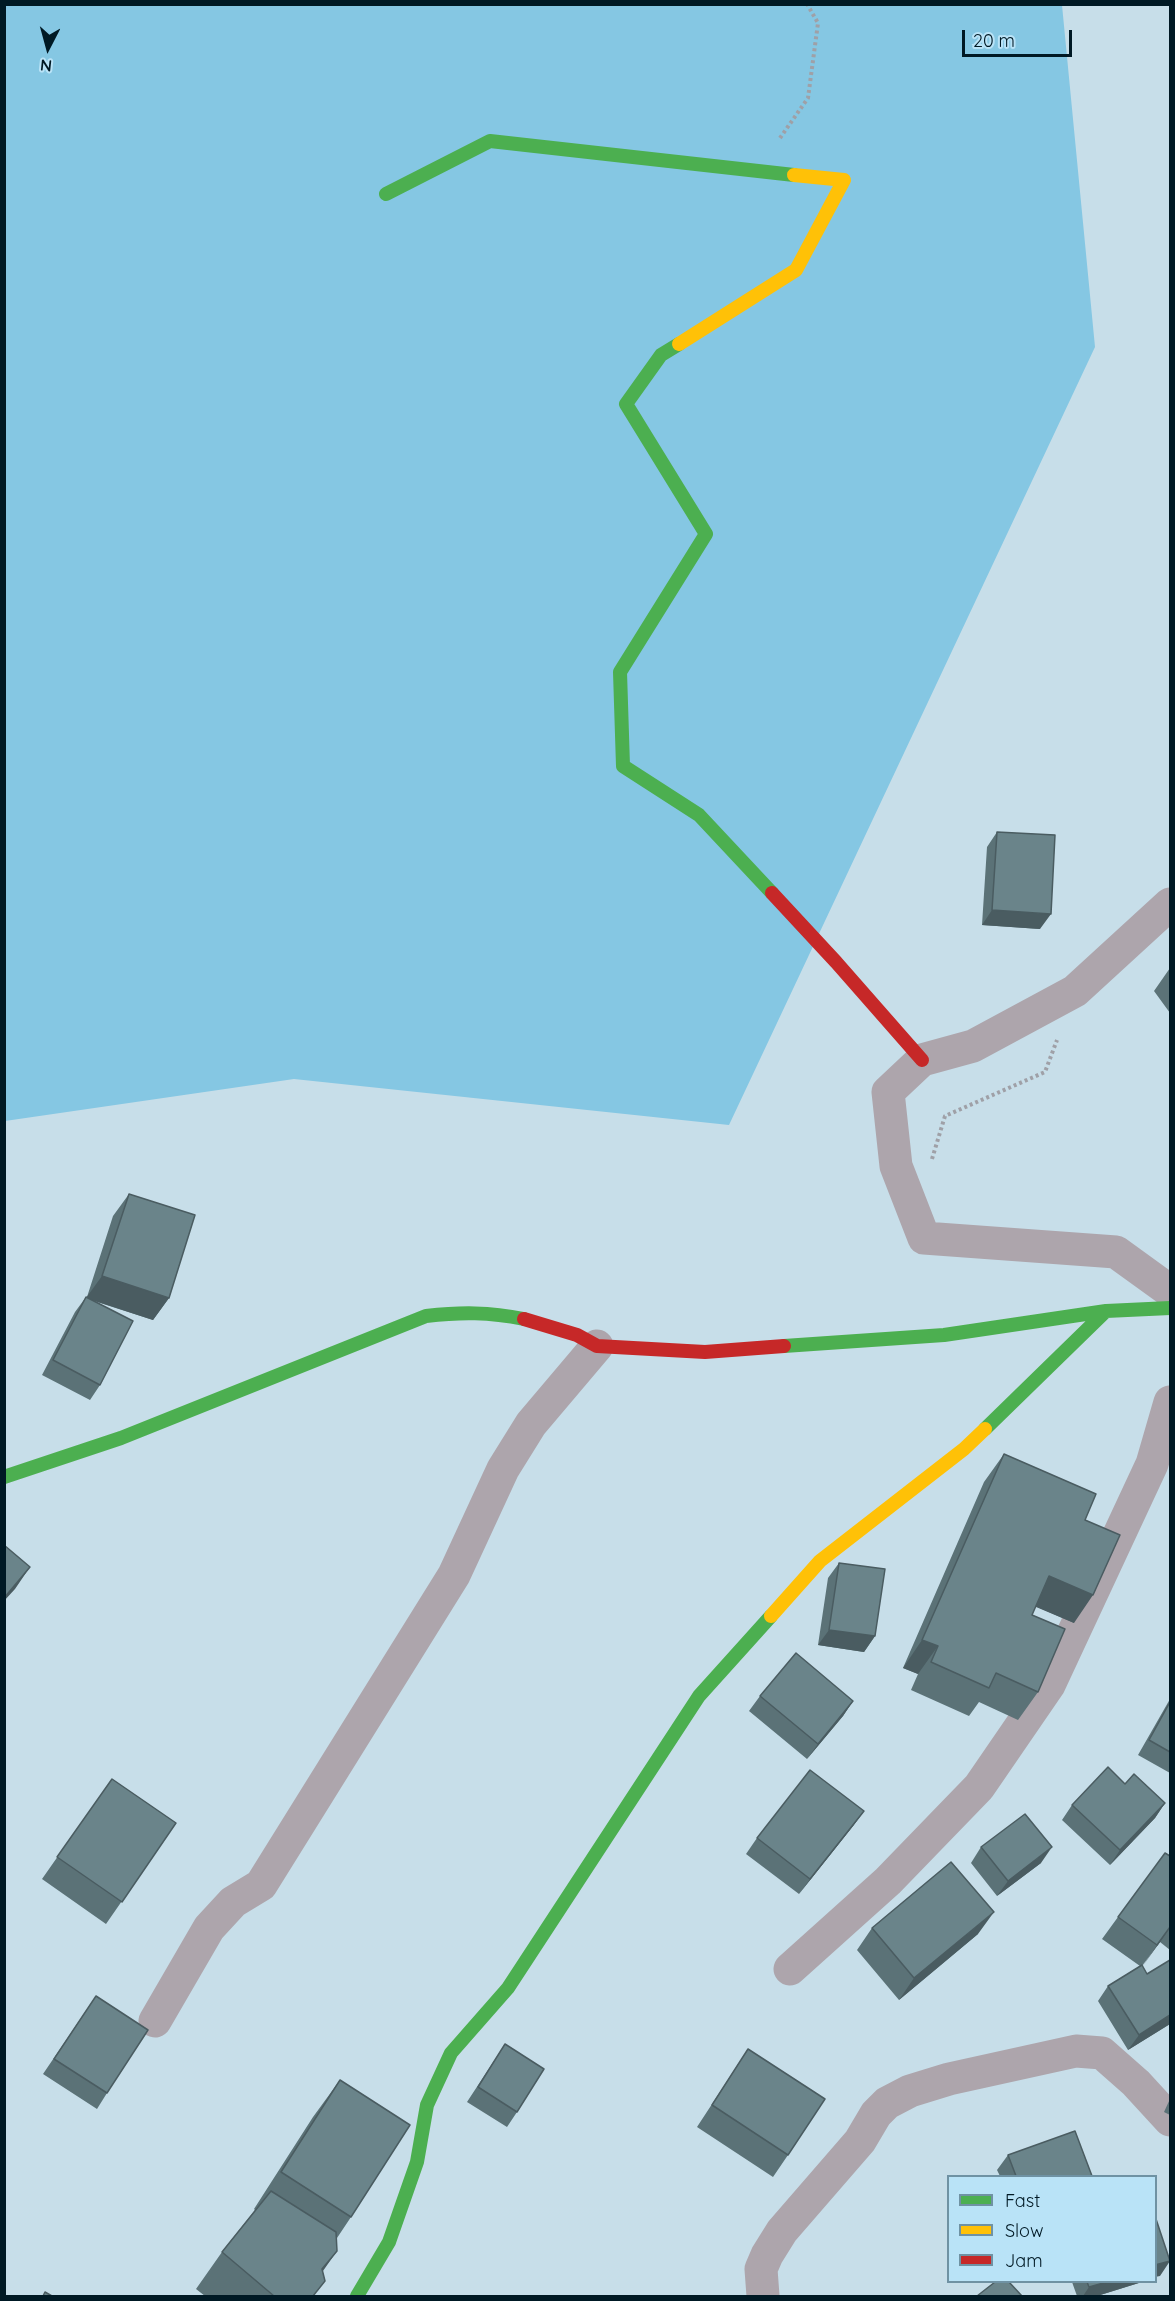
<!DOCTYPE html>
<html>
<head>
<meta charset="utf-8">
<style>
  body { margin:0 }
  #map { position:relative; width:1175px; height:2301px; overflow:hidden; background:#c7dee9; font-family:Quicksand,sans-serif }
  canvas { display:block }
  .frame { position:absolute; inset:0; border:6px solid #001924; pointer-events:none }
  .legend { position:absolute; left:947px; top:2175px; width:210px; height:108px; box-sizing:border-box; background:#b9e3f7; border:2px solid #6f92a3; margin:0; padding:8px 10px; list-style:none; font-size:18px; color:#001924 }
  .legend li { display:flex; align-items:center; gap:12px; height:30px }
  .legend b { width:30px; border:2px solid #6f92a3 }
  .north { position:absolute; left:18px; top:18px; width:60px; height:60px; -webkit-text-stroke:4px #b9e3f7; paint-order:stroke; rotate:186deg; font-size:16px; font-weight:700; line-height:24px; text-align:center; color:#001924 }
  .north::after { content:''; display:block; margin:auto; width:21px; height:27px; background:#001924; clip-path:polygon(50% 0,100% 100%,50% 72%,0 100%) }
  .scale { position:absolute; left:962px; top:30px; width:110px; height:27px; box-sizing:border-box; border:3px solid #001924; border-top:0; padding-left:8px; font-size:18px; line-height:21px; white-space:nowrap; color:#001924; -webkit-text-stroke:4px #b9e3f7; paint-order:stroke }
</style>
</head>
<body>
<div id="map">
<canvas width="1175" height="2301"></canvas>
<div class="frame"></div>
<ul class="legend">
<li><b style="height:8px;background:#4caf50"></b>Fast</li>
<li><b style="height:8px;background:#ffc107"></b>Slow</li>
<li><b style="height:8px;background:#c62828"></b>Jam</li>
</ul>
<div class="north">N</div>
<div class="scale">20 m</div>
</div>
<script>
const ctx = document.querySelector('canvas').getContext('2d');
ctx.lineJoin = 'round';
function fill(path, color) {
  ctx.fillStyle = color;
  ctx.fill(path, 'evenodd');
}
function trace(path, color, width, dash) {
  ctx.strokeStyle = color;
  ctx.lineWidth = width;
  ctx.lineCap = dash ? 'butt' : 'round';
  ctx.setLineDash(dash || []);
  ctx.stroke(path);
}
const forest = new Path2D(`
  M 4,5 L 1062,5 L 1095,347 L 729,1125 L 294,1079 L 5,1121 Z`);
const path = new Path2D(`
  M 780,138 L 808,98 L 818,23 L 807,4
  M 932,1159 L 945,1116 L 1045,1072 L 1057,1040`);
const street = new Path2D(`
  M 1170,904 L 1075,991 L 973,1046 L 922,1060 L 888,1092 L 896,1166 L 924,1238 L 1116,1252 L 1170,1291
  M 790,1969 L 888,1881 L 979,1787 L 1049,1685 L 1152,1464 L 1170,1402
  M 155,2021 L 209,1928 L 233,1902 L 261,1885 L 454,1575 L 503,1469 L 531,1424 L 597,1346
  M 763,2296 L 761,2269 L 767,2255 L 782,2231 L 860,2141 L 876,2114 L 887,2103 L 910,2091 L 949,2079 L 1076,2051 L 1102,2053 L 1136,2083 L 1170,2120`);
const fast = new Path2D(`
  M 386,194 L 490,141 L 794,175
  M 679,344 L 661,355 L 626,404 L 706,534 L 620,672 L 623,766 L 699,815 L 772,893
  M 784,1346 L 944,1335 L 1106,1311
  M 985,1429 L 1106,1311 L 1170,1308
  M 4,1477 L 121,1438 L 426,1316 C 461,1312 489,1312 524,1319
  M 357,2296 L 389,2242 L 417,2162 L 427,2105 L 451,2053 L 508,1988 L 699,1696 L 771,1616`);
const slow = new Path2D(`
  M 679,344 L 796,270 L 844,180 L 794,175
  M 771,1616 L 820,1561 L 964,1449 L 985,1429`);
const jam = new Path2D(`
  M 772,893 L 836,962 L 922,1060
  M 524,1319 L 577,1335 L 597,1346 L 705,1352 L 784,1346`);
const wall = new Path2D(`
  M 997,832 L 1040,929 L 982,925 L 987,847 Z
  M 1170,968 L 1170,1013 L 1154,991 Z
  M 129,1194 L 169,1298 L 153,1320 L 94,1301 L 100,1385 L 90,1400 L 42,1375 L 75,1312 L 86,1297 L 87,1297 L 113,1216 Z
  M 1004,1454 L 1085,1520 L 1074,1623 L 1035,1606 L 1032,1615 L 1038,1692 L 1018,1720 L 979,1702 L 969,1716 L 911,1690 L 918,1674 L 903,1668 L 984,1482 Z
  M 839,1563 L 875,1636 L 864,1652 L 818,1645 L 828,1578 Z
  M 760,1696 L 853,1701 L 843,1716 L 807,1759 L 749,1711 Z
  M 1170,1699 L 1170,1773 L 1138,1755 Z
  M 112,1779 L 176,1823 L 106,1924 L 42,1879 Z
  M 1125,1784 L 1165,1803 L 1155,1818 L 1110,1865 L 1062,1820 L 1072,1805 Z
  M 864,1811 L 853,1826 L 799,1894 L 746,1854 L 757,1838 Z
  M 981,1847 L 1041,1863 L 997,1896 L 971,1863 Z
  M 1170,1856 L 1170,1950 L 1160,1942 L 1142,1966 L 1147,1974 L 1170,2024 L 1128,2050 L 1098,2001 L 1108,1986 L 1140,1966 L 1102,1939 L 1118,1917 Z
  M 872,1928 L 978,1934 L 899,2000 L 857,1950 Z
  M 96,1996 L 107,2093 L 97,2109 L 43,2074 Z
  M 505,2044 L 517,2112 L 507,2127 L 467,2102 Z
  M 748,2049 L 788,2155 L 773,2177 L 697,2127 Z
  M 340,2080 L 351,2217 L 337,2238 L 322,2272 L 313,2296 L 205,2296 L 196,2289 L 222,2252 L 255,2210 L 254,2209 L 313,2117 Z
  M 1170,2099 L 1170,2115 L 1164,2112 Z
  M 1008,2155 L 1092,2176 L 1000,2176 L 997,2170 Z
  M 1072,2282 L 1142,2282 L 1097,2296 L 1077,2296 Z`);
const shadedWall = new Path2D(`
  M 992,910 L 1051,914 L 1040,929 L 982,925 Z
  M 102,1276 L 169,1298 L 153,1320 L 86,1298 Z
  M 30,1567 L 15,1589 L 4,1601 L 4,1598 Z
  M 1049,1576 L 1093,1595 L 1074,1623 L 1029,1604 Z
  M 829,1630 L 875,1636 L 864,1652 L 818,1645 Z
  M 922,1640 L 938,1646 L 918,1674 L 903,1668 Z
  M 853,1701 L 843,1716 L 807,1759 L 818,1744 Z
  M 1165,1803 L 1155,1818 L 1110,1865 L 1120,1850 Z
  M 864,1811 L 853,1826 L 799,1894 L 810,1879 Z
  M 1052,1847 L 1041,1863 L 997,1896 L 1008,1881 Z
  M 994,1912 L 978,1934 L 899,2000 L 914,1978 Z
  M 1170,1927 L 1160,1942 L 1142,1967 L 1157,1945 Z
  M 1170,2015 L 1170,2024 L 1128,2050 L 1139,2035 Z
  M 337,2251 L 311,2288 L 322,2269 Z
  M 1170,2261 L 1160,2276 L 1155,2277 L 1155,2265 Z
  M 1107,2282 L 1142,2282 L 1097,2296 L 1083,2296 L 1089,2287 Z`);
const building = new Path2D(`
  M 997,832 L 1055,835 L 1051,914 L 992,910 Z
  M 129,1194 L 195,1215 L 169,1298 L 102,1276 Z
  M 86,1297 L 133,1321 L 100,1385 L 53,1360 Z
  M 1004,1454 L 1096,1494 L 1085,1520 L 1120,1535 L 1093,1595 L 1049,1576 L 1032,1615 L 1065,1629 L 1038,1692 L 996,1673 L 989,1688 L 931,1662 L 938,1646 L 922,1640 Z
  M 4,1545 L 30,1567 L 4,1598 Z
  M 839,1563 L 885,1569 L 875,1636 L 829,1630 Z
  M 796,1653 L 853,1701 L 818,1744 L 760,1696 Z
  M 1170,1702 L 1170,1752 L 1149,1740 Z
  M 1108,1767 L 1125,1784 L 1134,1774 L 1165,1803 L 1120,1850 L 1072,1805 Z
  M 810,1770 L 864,1811 L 810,1879 L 757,1838 Z
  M 112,1779 L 176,1823 L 122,1902 L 57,1857 Z
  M 1025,1814 L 1052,1847 L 1008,1881 L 981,1847 Z
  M 1165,1853 L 1170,1856 L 1170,1927 L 1157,1945 L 1118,1917 Z
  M 951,1862 L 994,1912 L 914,1978 L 872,1928 Z
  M 1170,1960 L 1170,2015 L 1139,2035 L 1108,1986 L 1142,1965 L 1147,1974 Z
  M 96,1996 L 148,2030 L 107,2093 L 54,2059 Z
  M 505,2044 L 544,2069 L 517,2112 L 478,2087 Z
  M 748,2049 L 825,2099 L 788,2155 L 712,2105 Z
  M 340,2080 L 410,2125 L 351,2217 L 281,2172 Z
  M 1075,2131 L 1092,2176 L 1016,2176 L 1008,2155 Z
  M 271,2191 L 336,2232 L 337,2251 L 322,2269 L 325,2281 L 313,2296 L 274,2296 L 222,2252 Z
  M 1155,2216 L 1170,2261 L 1155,2265 Z
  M 995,2282 L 1009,2282 L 1022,2296 L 977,2296 Z
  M 1087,2282 L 1107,2282 L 1089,2287 Z
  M 45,2292 L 52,2296 L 43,2296 Z`);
fill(forest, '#85c7e3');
trace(path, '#9fa0a7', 4, [3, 3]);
trace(street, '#ada5ac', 33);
trace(fast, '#4caf50', 14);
trace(slow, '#ffc107', 14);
trace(jam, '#c62828', 14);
fill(wall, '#5b7277');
fill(shadedWall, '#4a5c61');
fill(building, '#6a848a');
trace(building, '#4a5c61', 1.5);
</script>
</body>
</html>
